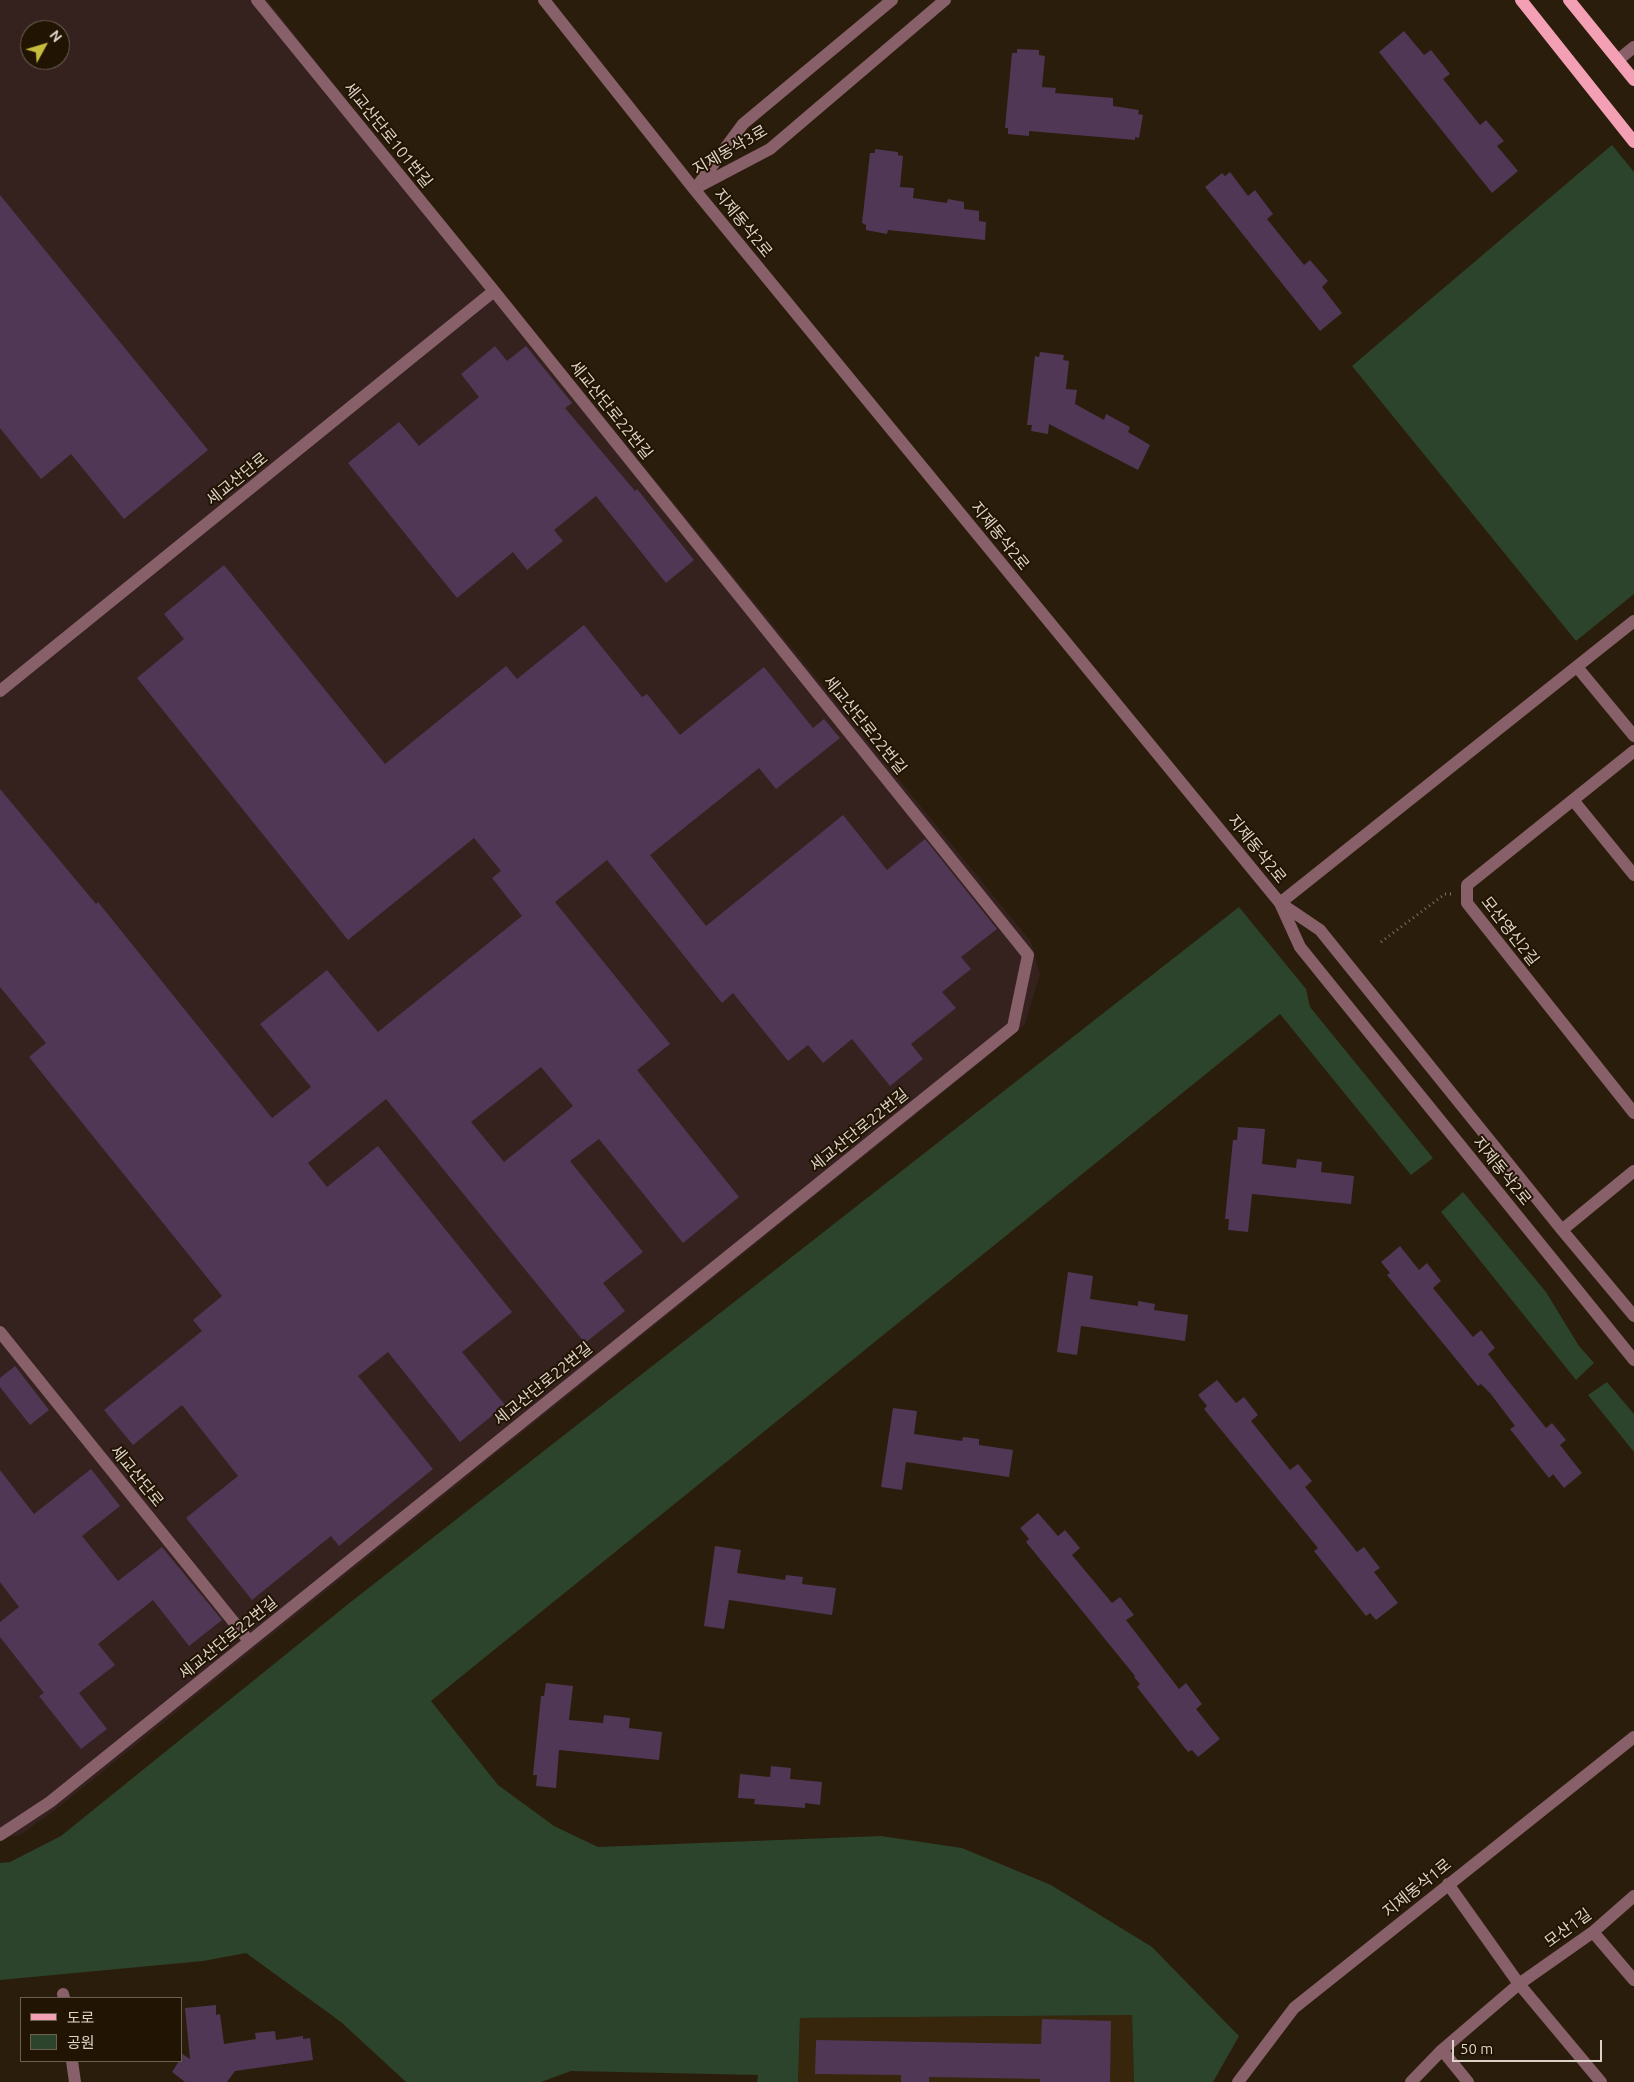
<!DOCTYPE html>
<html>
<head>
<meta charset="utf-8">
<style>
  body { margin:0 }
  #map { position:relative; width:1634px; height:2082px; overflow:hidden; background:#2b1d0b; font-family:Ubuntu,"Noto Sans KR",sans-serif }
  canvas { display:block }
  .legend { position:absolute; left:20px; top:1997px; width:162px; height:65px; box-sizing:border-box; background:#211403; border:1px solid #6c6052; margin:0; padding:6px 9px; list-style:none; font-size:15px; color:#ddd3c8 }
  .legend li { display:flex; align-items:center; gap:10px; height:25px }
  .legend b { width:25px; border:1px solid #6c6052 }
  .north { position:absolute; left:20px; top:20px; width:50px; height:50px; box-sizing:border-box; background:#211403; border:1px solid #6c6052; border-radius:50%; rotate:51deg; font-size:14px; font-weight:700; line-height:20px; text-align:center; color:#ddd3c8 }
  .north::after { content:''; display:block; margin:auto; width:18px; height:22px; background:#c5bc3d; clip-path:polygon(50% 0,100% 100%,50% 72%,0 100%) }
  .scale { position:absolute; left:1452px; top:2040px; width:150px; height:22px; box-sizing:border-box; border:2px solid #ddd3c8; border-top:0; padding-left:6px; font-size:15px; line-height:18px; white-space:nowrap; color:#ddd3c8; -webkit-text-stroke:4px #211403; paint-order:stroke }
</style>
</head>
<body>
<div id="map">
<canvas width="1634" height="2082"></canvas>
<ul class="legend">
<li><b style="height:6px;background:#f3a0b4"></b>도로</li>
<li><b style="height:14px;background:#2c432c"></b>공원</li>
</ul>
<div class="north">N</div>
<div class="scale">50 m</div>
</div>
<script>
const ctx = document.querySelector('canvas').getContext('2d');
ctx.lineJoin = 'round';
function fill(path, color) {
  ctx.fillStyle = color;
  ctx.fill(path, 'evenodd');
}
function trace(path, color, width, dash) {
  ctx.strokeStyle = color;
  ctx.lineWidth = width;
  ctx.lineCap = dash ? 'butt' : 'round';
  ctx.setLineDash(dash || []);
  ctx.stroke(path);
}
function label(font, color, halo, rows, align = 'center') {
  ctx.font = font + ' Ubuntu,"Noto Sans KR",sans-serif';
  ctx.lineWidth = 4;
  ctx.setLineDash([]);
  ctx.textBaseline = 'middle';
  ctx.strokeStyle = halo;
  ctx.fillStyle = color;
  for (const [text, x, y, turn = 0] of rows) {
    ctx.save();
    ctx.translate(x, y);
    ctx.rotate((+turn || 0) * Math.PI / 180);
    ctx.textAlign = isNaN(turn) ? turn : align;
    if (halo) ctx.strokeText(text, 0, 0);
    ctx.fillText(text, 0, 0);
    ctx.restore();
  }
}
const industrial = new Path2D(`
  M 0,0 L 267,0 L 373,133 L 1031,942 L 1040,974 L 1025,1024 L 987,1057 L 55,1810 L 20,1835 L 0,1839 ZM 30,30 L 60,30 L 60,60 L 30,60 Z`);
const built = new Path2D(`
  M 1132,2015 L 1134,2082 L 798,2082 L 800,2018 Z`);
const green = new Path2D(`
  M 1612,145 L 1634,172 L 1634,594 L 1576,641 L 1352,366 Z
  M 1239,907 L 1306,989 L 1310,1007 L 1433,1158 L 1411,1175 L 1280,1014 L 431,1701 L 498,1785 L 554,1826 L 598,1847 L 881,1836 L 962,1848 L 1051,1885 L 1152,1947 L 1239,2036 L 1213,2082 L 1134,2082 L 1132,2015 L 800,2018 L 798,2082 L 757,2082 L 758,2075 L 571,2071 L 541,2082 L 406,2082 L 341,2022 L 246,1953 L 203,1961 L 0,1980 L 0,1863 L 10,1862 L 61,1836 L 352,1601 Z
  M 1463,1192 L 1546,1292 L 1579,1346 L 1594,1363 L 1576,1380 L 1441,1212 Z
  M 1607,1382 L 1634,1414 L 1634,1452 L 1588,1395 Z`);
const building = new Path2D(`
  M 1404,31 L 1424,55 L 1431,50 L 1450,74 L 1443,79 L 1480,125 L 1486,120 L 1504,141 L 1497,146 L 1518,171 L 1492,193 L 1379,52 Z
  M 1017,49 L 1039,50 L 1039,55 L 1045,56 L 1042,87 L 1056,88 L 1055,93 L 1113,98 L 1113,106 L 1139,110 L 1138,114 L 1143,115 L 1139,138 L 1135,137 L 1135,140 L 1029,131 L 1029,136 L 1008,134 L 1008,128 L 1005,128 L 1012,53 L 1017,53 Z
  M 875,149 L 898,152 L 898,155 L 903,156 L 900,187 L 914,188 L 913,198 L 947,203 L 948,199 L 964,202 L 964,209 L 979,211 L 979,221 L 986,222 L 985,240 L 888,230 L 887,234 L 866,230 L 866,225 L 862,223 L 870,153 L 875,153 Z
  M 1230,172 L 1248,196 L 1255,190 L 1273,214 L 1267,219 L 1304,265 L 1310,260 L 1328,281 L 1322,287 L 1342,313 L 1320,331 L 1205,187 L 1222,173 L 1225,176 Z
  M 0,195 L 208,450 L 124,519 L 71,454 L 41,479 L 0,428 Z
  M 495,346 L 507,361 L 526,346 L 572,403 L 565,408 L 635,491 L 637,489 L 694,560 L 666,583 L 596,496 L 554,530 L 563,541 L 527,570 L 513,552 L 457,598 L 348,463 L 399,422 L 419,446 L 479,397 L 461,374 Z
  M 1040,352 L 1064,355 L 1063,360 L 1069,361 L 1066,389 L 1077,390 L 1075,404 L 1104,420 L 1106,414 L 1130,427 L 1128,432 L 1150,445 L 1138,470 L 1049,424 L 1048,434 L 1031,431 L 1032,425 L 1027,425 L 1035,356 L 1039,357 Z
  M 224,565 L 385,764 L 506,666 L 517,679 L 584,625 L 642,697 L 647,694 L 680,735 L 764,667 L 813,728 L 824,719 L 840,738 L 776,789 L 759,768 L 650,855 L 706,926 L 843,815 L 887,870 L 925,839 L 997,929 L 961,957 L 971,969 L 942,992 L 956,1008 L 911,1044 L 923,1059 L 890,1086 L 852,1039 L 823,1063 L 808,1045 L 788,1061 L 733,993 L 722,1003 L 607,860 L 555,902 L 670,1044 L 637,1070 L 739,1197 L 683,1243 L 599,1139 L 570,1161 L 643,1252 L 603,1283 L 625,1311 L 585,1343 L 386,1099 L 308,1163 L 327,1187 L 378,1146 L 512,1312 L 462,1352 L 505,1405 L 460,1442 L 388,1352 L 358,1376 L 433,1469 L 339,1546 L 331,1536 L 252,1600 L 186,1518 L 238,1476 L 182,1405 L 133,1445 L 104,1410 L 202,1331 L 193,1320 L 222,1296 L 29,1057 L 46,1043 L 0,987 L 0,789 L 96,904 L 98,902 L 272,1118 L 311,1087 L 260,1024 L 327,970 L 378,1032 L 522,916 L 492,878 L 501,871 L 474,838 L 348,940 L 137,678 L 184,639 L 164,614 ZM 541,1067 L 573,1106 L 504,1162 L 471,1122 Z
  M 1238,1127 L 1265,1129 L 1262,1164 L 1296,1168 L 1297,1159 L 1322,1162 L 1321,1172 L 1354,1176 L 1351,1204 L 1252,1194 L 1248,1232 L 1228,1230 L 1229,1219 L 1225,1219 L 1233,1140 L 1237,1140 Z
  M 1400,1246 L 1419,1270 L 1427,1263 L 1441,1281 L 1433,1288 L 1473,1337 L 1481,1330 L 1495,1348 L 1488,1354 L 1507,1379 L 1546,1428 L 1552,1423 L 1566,1440 L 1560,1445 L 1582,1473 L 1564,1488 L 1553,1474 L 1549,1478 L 1510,1429 L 1515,1426 L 1490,1393 L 1481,1384 L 1478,1386 L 1387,1275 L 1390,1273 L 1381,1262 Z
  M 1068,1272 L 1093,1276 L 1090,1299 L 1138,1306 L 1138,1301 L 1155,1304 L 1154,1310 L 1188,1315 L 1185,1341 L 1081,1326 L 1077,1355 L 1057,1352 Z
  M 15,1366 L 49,1410 L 30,1425 L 0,1387 L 0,1378 Z
  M 1217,1380 L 1236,1403 L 1244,1397 L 1258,1415 L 1251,1421 L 1290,1470 L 1298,1464 L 1312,1481 L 1305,1487 L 1357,1552 L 1364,1547 L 1380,1568 L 1374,1572 L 1398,1603 L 1376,1620 L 1370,1613 L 1366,1616 L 1314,1551 L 1318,1548 L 1204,1409 L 1207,1406 L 1198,1395 Z
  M 893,1408 L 917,1411 L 914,1434 L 962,1441 L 963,1437 L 979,1439 L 979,1445 L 1013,1450 L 1009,1477 L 906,1462 L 902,1490 L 881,1487 Z
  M 91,1469 L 120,1506 L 82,1536 L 118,1581 L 162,1547 L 222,1620 L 189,1646 L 153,1600 L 98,1644 L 115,1665 L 79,1693 L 107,1729 L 81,1749 L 39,1696 L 44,1693 L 0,1637 L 0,1622 L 19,1607 L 0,1582 L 0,1470 L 34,1514 Z
  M 1038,1513 L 1058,1536 L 1065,1530 L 1080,1548 L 1072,1555 L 1112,1603 L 1120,1597 L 1134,1615 L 1126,1620 L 1179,1689 L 1186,1683 L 1202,1704 L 1196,1709 L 1220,1739 L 1198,1757 L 1192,1750 L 1188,1752 L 1137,1687 L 1140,1684 L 1134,1677 L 1135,1676 L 1026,1542 L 1029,1539 L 1020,1528 Z
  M 715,1546 L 741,1550 L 737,1573 L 785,1580 L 786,1575 L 803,1577 L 802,1584 L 836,1588 L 832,1615 L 729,1600 L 724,1629 L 704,1626 Z
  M 546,1683 L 573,1686 L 569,1720 L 603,1723 L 604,1715 L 630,1718 L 629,1728 L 662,1732 L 659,1760 L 559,1750 L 556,1788 L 536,1786 L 537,1775 L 533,1775 L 541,1696 L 544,1696 Z
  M 771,1766 L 791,1768 L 790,1779 L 822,1782 L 820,1805 L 805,1803 L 805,1808 L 754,1804 L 755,1799 L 738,1798 L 740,1774 L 770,1777 Z
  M 216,2005 L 216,2015 L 220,2014 L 224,2044 L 256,2039 L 255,2033 L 275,2031 L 276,2040 L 303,2036 L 303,2039 L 310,2038 L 313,2060 L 235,2071 L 227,2082 L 185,2082 L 172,2072 L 179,2061 L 181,2061 L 181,2053 L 190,2059 L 185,2008 Z
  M 1042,2019 L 1111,2021 L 1110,2082 L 1040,2082 L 1040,2079 L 929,2077 L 929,2082 L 901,2082 L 901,2075 L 815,2074 L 816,2040 L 1041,2044 Z`);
const path = new Path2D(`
  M 1381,942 L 1445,894 L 1451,894`);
const minor = new Path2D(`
  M 544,0 L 694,189 L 1280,903 L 1634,621
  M 1618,60 L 1634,47
  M 698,185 L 743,124 L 892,0
  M 694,189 L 770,149 L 945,0
  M 1577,667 L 1634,736
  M 0,691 L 494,291
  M 1634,751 L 1467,885 L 1467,903 L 1634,1113
  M 1573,800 L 1634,875
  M 1562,1230 L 1634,1171
  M 1634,1316 L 1562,1230 L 1320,930 L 1280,903 L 1300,947 L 1634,1360
  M 0,1332 L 249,1641
  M 0,1835 L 50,1802 L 1013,1027 L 1028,955 L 494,291 L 257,0
  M 1448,1884 L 1519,1984 L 1601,2082
  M 1593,1932 L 1634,1980
  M 63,1994 L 64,1998
  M 1442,2050 L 1468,2082
  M 72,2061 L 75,2082
  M 1238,2082 L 1294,2008 L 1634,1737
  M 1411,2082 L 1442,2050 L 1519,1984 L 1593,1932 L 1634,1896`);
const major = new Path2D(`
  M 1521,0 L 1634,142
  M 1569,0 L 1634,80`);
const streetNames = [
  ["세교산단로101번길",388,135,51],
  ["지제동삭3로",730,150,-30],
  ["지제동삭2로",743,223,51],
  ["세교산단로22번길",611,410,51],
  ["세교산단로",237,479,-39],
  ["지제동삭2로",1000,536,51],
  ["세교산단로22번길",865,725,51],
  ["지제동삭2로",1257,849,51],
  ["모산영신2길",1510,931,52],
  ["세교산단로22번길",859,1130,-39],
  ["지제동삭2로",1502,1171,51],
  ["세교산단로22번길",543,1384,-39],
  ["세교산단로",137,1476,51],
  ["세교산단로22번길",228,1638,-39],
  ["지제동삭1로",1417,1888,-39],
  ["모산1길",1568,1928,-36]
];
fill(industrial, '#35221f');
fill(built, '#37250c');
fill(green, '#2c432c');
fill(building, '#4f3755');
trace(path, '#7f7365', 3, [1, 4]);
trace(minor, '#886069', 12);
trace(major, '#f3a0b4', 12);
label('16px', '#ddd3c8', '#211403', streetNames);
</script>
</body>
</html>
